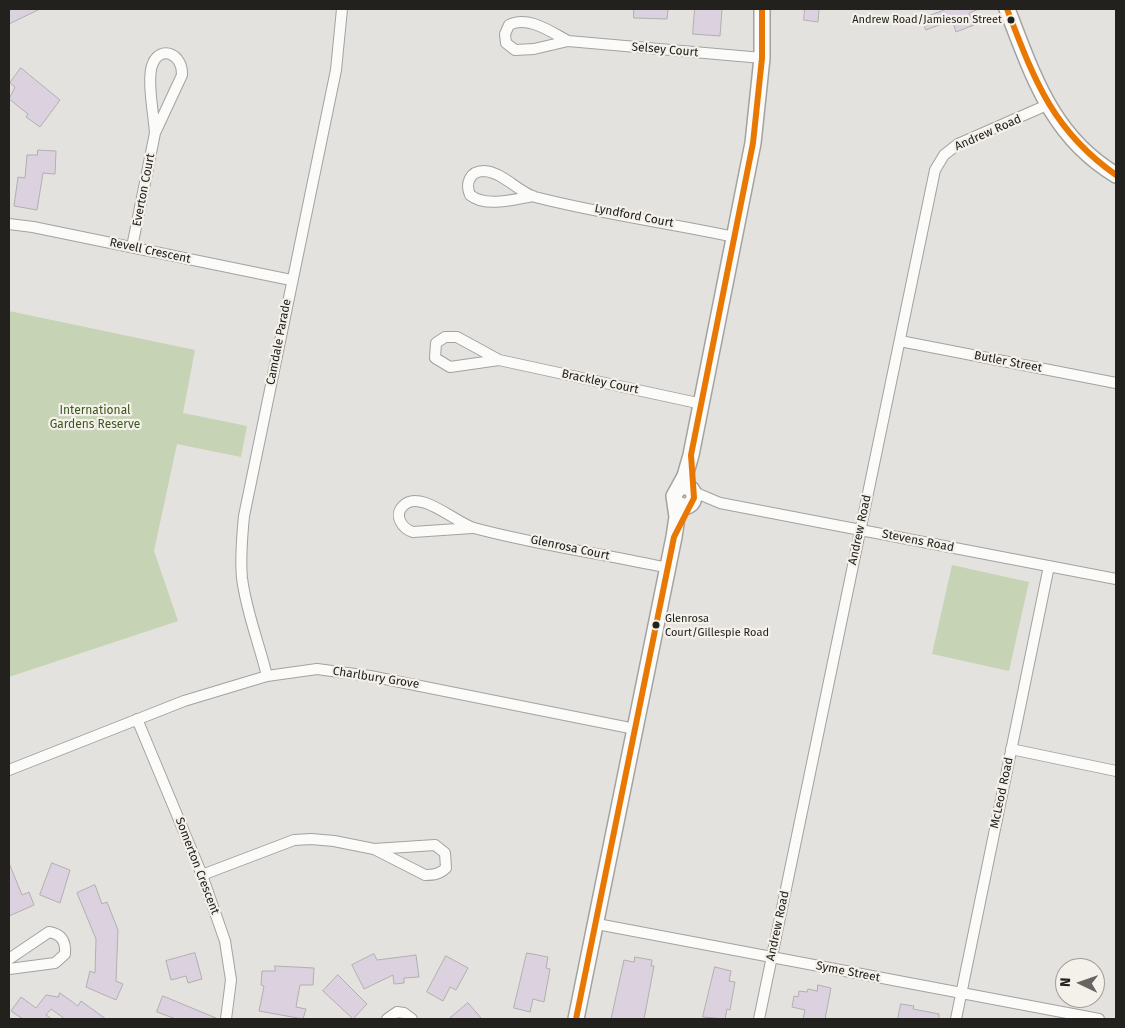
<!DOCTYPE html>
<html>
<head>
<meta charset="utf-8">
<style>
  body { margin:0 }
  #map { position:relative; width:1125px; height:1028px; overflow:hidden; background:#e4e2de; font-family:"Fira Sans",sans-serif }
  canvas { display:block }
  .frame { position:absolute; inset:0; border:10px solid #22211e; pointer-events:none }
  .north { position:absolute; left:1055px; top:958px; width:50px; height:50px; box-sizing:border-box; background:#f4f0ea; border:1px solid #a09d98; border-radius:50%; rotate:273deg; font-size:14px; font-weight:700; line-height:20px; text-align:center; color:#22211e }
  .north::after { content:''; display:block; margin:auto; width:18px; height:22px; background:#666561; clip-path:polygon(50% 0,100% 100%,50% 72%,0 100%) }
</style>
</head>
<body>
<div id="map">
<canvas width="1125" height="1028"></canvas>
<div class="frame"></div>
<div class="north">N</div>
</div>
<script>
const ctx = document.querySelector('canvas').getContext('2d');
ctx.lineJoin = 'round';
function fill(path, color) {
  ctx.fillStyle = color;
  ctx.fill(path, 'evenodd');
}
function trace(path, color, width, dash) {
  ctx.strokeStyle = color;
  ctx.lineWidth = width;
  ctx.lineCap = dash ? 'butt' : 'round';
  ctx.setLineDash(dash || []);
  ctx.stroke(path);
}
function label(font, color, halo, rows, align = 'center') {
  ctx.font = font + ' "Fira Sans",sans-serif';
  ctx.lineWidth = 4.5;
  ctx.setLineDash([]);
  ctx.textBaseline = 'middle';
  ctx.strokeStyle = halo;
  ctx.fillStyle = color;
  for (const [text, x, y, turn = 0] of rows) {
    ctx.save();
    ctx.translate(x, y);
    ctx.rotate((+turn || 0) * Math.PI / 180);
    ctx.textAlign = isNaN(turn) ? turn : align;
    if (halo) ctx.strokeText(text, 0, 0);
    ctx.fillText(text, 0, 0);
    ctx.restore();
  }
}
const green = new Path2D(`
  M 9,311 L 195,350 L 183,413 L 247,426 L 241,457 L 177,444 L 154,551 L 178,621 L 9,677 Z
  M 952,565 L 1029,582 L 1009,671 L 932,654 Z`);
const building = new Path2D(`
  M 9,9 L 40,9 L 9,24 Z
  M 634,9 L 668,9 L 667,19 L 634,18 Z
  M 695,9 L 722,9 L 720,36 L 693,34 Z
  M 805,9 L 819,9 L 818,22 L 804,20 Z
  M 947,9 L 979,9 L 969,13 L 974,25 L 956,32 L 952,20 L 926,30 L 921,19 Z
  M 21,68 L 60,100 L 40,127 L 26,117 L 28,114 L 9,99 L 15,87 L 10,83 Z
  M 38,150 L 56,151 L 55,174 L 43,173 L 37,210 L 14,206 L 18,177 L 25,178 L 27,155 L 37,155 Z
  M 9,863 L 22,895 L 29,892 L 34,905 L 9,916 Z
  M 52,863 L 70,870 L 60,903 L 40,895 Z
  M 95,885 L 102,904 L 107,902 L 118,930 L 116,981 L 123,984 L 116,1000 L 86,987 L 90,971 L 95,973 L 96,939 L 77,893 Z
  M 195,953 L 202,979 L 188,983 L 186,976 L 171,980 L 166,961 Z
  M 527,953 L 548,957 L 546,968 L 550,969 L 544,1002 L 533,999 L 530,1012 L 514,1008 Z
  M 374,954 L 377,960 L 416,955 L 419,977 L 404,978 L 404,983 L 394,984 L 393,975 L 364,989 L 352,965 Z
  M 446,956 L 468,968 L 456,990 L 450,987 L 443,1001 L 427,992 Z
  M 635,957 L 652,960 L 651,966 L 654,966 L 644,1019 L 611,1019 L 624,960 L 634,962 Z
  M 275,966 L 314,968 L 313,985 L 300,985 L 296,1007 L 306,1009 L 303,1019 L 259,1011 L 264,986 L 261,985 L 262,971 L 275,971 Z
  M 715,967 L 731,971 L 729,981 L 735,982 L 730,1010 L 727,1009 L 725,1019 L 703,1017 Z
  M 338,975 L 367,1004 L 353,1019 L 323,991 Z
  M 818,985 L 831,988 L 825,1019 L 803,1019 L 805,1010 L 792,1007 L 794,996 L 798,997 L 799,991 L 807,992 L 808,989 L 817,991 Z
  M 60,993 L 78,1006 L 81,1001 L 106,1019 L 65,1019 L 51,1009 L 46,1015 L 52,1019 L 23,1019 L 11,1011 L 21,997 L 36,1008 L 46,995 L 58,997 Z
  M 163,996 L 216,1018 L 216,1019 L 176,1019 L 157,1012 Z
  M 468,1003 L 482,1019 L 449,1019 Z
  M 901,1004 L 914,1006 L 913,1009 L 939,1014 L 939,1019 L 898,1019 Z`);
const street = new Path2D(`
  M 568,41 C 551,32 528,15 509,25 L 505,34 L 506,43 L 515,50 L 534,49 L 568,41 L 762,58
  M 533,196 C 515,199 486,208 470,195 C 465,183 470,171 484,171 C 503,172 518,192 535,197 C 601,214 669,223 735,237
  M 9,224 L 33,227 L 291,280
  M 132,247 L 155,133 L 182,75 C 183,54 161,45 153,63 C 146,77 154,116 155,133
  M 900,341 L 1116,383
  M 499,360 L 450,367 L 435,358 L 436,343 L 445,337 L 457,337 L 499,360 L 702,404
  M 694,492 L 720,503 L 1116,579
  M 472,528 L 413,532 C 403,529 393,516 403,506 C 419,488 456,523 474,528 C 537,545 604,554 668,568
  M 267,676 C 259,643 246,611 242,578 C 240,557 242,537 244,516 L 336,70 L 342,9
  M 137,719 L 202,875 L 225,941 L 231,980 L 226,1019
  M 1011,749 L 1116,771
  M 9,770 L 184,701 L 267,676 L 317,669 L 370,676 L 635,729
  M 202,875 L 294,840 L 311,839 L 334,841 L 374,849 L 435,845 L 445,853 L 446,868 C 440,874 434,875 425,875 L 374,849
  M 597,924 L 1099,1019
  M 9,959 L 49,932 C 61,934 66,941 65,954 L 55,963 L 9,969
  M 387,1019 L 397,1012 L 404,1013 L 412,1019
  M 759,1019 L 935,170 L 944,155 L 958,144 L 1047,105
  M 956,1019 L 1049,566`);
const secondary = new Path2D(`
  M 1007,9 C 1033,75 1051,136 1116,175
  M 676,503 L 685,507 C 695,504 697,494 689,487 L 679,487
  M 576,1019 L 674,537 L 677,517 L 674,496 L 685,476 L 691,455 L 753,143 L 762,58 L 762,9`);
const bus1 = new Path2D(`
  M 1007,9 C 1034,79 1052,130 1116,175
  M 576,1019 L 674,537 L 694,498 L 691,455 L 753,143 L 762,58 L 762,9`);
const markers = [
  [1011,20,4.5,"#22211e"],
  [656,625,4.5,"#22211e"]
];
const busNames = [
  ["Andrew Road/Jamieson Street",1002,20],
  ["Glenrosa",665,619,"left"],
  ["Court/Gillespie Road",665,633,"left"]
];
const streetNames = [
  ["Selsey Court",665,50,5],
  ["Andrew Road",988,133,-24],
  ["Everton Court",144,190,-79],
  ["Lyndford Court",634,216,11],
  ["Revell Crescent",150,251,12],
  ["Camdale Parade",279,342,-79],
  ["Butler Street",1008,362,11],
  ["Brackley Court",600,382,12],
  ["Andrew Road",860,530,-78],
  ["Stevens Road",918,541,11],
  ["Glenrosa Court",570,548,12],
  ["Charlbury Grove",376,678,9],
  ["McLeod Road",1002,793,-78],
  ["Somerton Crescent",197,866,69],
  ["Andrew Road",778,926,-78],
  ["Syme Street",848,972,11]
];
const parkNames = [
  ["International",95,411],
  ["Gardens Reserve",95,425]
];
fill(green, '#c6d3b5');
fill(building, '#dcd1df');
trace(building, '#b1afae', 1);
trace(street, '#a4a29f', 12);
trace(secondary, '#a4a29f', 18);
trace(street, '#fbfbfa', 10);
trace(secondary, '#fbfbfa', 15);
trace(bus1, '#e97803', 6);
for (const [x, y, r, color] of markers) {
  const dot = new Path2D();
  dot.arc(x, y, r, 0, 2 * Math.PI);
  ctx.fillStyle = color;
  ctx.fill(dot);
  trace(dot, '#f4f0ea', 2);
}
label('11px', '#22211e', '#f4f0ea', busNames, 'right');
label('12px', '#22211e', '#f4f0ea', streetNames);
label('12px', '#3d581d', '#f4f0ea', parkNames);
</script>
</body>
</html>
